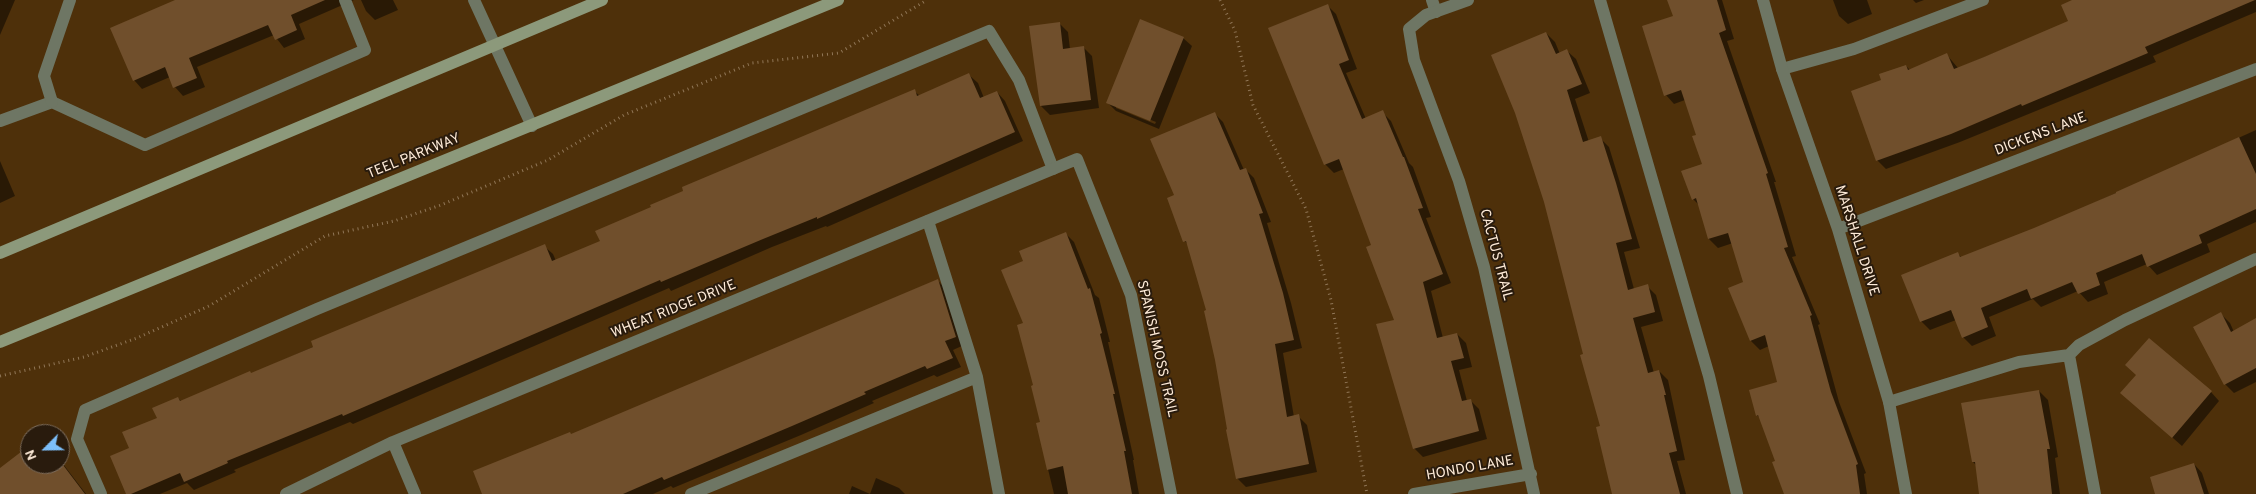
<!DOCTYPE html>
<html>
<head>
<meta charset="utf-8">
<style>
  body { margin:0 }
  #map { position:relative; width:2256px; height:494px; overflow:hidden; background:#4e300a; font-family:Overpass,sans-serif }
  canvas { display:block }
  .north { position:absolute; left:20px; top:424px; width:50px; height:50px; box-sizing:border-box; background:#291b0d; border:1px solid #7e6e5e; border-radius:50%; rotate:247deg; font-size:14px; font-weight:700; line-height:20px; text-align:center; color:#feebd8 }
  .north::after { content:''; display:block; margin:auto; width:18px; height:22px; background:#7cbef9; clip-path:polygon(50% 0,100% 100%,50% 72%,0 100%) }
</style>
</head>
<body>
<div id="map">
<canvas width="2256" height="494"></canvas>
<div class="north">N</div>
</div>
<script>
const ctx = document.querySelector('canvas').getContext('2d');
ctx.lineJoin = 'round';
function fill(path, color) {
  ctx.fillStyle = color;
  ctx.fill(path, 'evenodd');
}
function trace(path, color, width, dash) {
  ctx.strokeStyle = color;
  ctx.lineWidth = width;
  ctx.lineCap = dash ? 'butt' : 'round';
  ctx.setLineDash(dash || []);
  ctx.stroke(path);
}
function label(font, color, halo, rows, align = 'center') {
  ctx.font = font + ' Overpass,sans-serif';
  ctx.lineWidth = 4;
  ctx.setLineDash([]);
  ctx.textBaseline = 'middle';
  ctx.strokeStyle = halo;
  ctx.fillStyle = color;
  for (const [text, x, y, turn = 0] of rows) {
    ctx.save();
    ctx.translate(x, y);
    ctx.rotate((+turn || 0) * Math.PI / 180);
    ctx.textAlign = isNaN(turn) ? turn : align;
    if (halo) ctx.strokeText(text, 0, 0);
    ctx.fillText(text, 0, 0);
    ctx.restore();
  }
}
const shadow = new Path2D(`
  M 0,0 L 15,0 L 0,35 Z
  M 178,0 L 354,0 L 299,24 L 305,39 L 284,48 L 274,35 L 197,67 L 205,87 L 183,96 L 175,87 L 170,77 L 142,89 L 134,80 Z
  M 361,0 L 393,0 L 398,10 L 375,20 L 366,11 Z
  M 1669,0 L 1722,0 L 1734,39 L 1727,41 L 1776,182 L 1774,182 L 1796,256 L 1792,257 L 1820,324 L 1818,325 L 1839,402 L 1866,473 L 1864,474 L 1867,494 L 1786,494 L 1777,462 L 1761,419 L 1757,415 L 1779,383 L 1769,346 L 1760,350 L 1751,341 L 1729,289 L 1744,282 L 1733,243 L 1718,248 L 1709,239 L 1699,205 L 1693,199 L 1703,164 L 1698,136 L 1685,100 L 1674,104 L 1666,95 L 1674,17 Z
  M 1833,0 L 1867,0 L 1872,14 L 1848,24 L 1839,16 Z
  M 1913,0 L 1924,0 L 1916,3 Z
  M 2075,0 L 2256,0 L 2256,12 L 2153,56 L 2156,62 L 1960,142 L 1886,169 L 1877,160 L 1883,81 L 1906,66 L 1910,70 L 1947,55 L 1958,68 L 2069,22 Z
  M 1327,5 L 1336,14 L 1357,69 L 1346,73 L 1366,119 L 1382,112 L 1391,121 L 1409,163 L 1413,167 L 1431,217 L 1426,218 L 1451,283 L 1431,291 L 1443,338 L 1457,334 L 1466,343 L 1472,367 L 1459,370 L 1467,401 L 1470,400 L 1479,409 L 1487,439 L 1423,457 L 1414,448 L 1396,321 L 1372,246 L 1344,169 L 1334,173 L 1325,164 Z
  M 1059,23 L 1068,32 L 1070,49 L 1083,47 L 1092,56 L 1099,108 L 1050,115 L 1041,106 Z
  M 1546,33 L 1555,42 L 1560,54 L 1567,51 L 1576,59 L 1590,93 L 1575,99 L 1589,142 L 1600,138 L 1609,147 L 1640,248 L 1624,252 L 1634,289 L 1647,286 L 1656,295 L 1663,321 L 1641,327 L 1654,373 L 1659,371 L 1668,380 L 1685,460 L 1677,461 L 1686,494 L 1613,494 L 1602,427 L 1585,355 Z
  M 1183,38 L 1192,46 L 1159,129 L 1116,111 L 1107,102 ZM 1116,106 L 1156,122 L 1155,124 L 1116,108 Z
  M 969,75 L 978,83 L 984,98 L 997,92 L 1005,101 L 1023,141 L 827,227 L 826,226 L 772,247 L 671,291 L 669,288 L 353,424 L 350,422 L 234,470 L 236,472 L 194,490 L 187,483 L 160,494 L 128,494 L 131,449 L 178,398 L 182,402 L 251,374 L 544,246 L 553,254 L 556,261 L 601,242 L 914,91 L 920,96 Z
  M 1214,113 L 1223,122 L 1244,170 L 1246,170 L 1254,178 L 1271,222 L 1267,223 L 1291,303 L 1302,348 L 1283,353 L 1294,417 L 1298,416 L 1307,425 L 1317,472 L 1246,487 L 1237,478 L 1208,311 L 1188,245 L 1185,241 Z
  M 2256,130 L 2256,222 L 2207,244 L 2210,252 L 2157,275 L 2147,264 L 2104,282 L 2108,294 L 2088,302 L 2078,291 L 2041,307 L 2033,299 L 1989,317 L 1996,336 L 1972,346 L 1963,337 L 1956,320 L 1930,330 L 1921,321 L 1958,254 L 1962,258 L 2034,230 Z
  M 0,161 L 15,196 L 0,203 Z
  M 1066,234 L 1074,242 L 1095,295 L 1099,298 L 1110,342 L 1108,342 L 1134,460 L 1133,460 L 1139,494 L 1054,494 L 1037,424 L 1041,423 L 1024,324 L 1025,262 Z
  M 937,280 L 946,289 L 964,345 L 953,350 L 961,367 L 937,377 L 934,375 L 872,401 L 874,403 L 801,435 L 673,488 L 671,486 L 653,494 L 484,494 L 572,435 Z
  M 2221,314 L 2230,323 L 2234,332 L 2256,320 L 2256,382 L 2234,393 L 2225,384 L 2195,328 Z
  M 2039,391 L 2048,400 L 2058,457 L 2055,458 L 2060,494 L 1981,494 L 1977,466 L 1973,462 Z
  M 2211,392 L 2219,401 L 2182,446 L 2122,393 Z
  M 30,447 L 30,464 L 60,464 L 60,460 L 86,494 L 5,494 L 0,487 L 0,470 Z
  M 2194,464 L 2202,473 L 2209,494 L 2156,494 Z
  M 876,478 L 899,488 L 905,494 L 849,494 L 852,486 L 870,494 Z`);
const building = new Path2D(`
  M 175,0 L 325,0 L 291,15 L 297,30 L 275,40 L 268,25 L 189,58 L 197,78 L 173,88 L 165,67 L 133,81 L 110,28 Z
  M 1667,0 L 1717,0 L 1726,30 L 1719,33 L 1768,173 L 1766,174 L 1788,247 L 1784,248 L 1812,315 L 1810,316 L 1831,392 L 1858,464 L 1856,465 L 1860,494 L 1784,494 L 1772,462 L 1775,461 L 1758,415 L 1756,416 L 1749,390 L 1777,382 L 1765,335 L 1750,341 L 1728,288 L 1743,282 L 1728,233 L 1708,239 L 1696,198 L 1692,200 L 1681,171 L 1702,164 L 1692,136 L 1696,135 L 1681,90 L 1664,96 L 1642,26 L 1673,16 Z
  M 2072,0 L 2255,0 L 2145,47 L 2148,53 L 2022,106 L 2021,104 L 1951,134 L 1876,161 L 1851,91 L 1881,80 L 1879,74 L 1906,65 L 1908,70 L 1947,53 L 1954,69 L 1984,57 L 2068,21 L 2061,5 Z
  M 1328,4 L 1349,60 L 1339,64 L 1362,119 L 1383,110 L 1403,157 L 1404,157 L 1423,208 L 1418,209 L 1443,274 L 1423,282 L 1437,338 L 1457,333 L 1464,358 L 1451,361 L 1462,401 L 1471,399 L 1479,431 L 1413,449 L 1376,324 L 1394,320 L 1366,247 L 1371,245 L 1339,159 L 1324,165 L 1268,28 Z
  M 1140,19 L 1184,37 L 1150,121 L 1106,103 Z
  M 1060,22 L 1063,49 L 1084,46 L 1091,100 L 1040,106 L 1029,26 Z
  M 1546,32 L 1556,54 L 1567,49 L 1582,84 L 1567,90 L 1583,142 L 1601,136 L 1616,183 L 1632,239 L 1616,243 L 1628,290 L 1648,284 L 1655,312 L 1633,318 L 1648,373 L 1659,370 L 1666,395 L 1664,395 L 1677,451 L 1669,453 L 1680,494 L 1612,494 L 1596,427 L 1600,426 L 1580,355 L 1583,354 L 1544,202 L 1515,113 L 1491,55 Z
  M 969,73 L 980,98 L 997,91 L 1015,132 L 817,219 L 817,217 L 763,239 L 661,282 L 660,280 L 343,416 L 342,414 L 227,461 L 228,463 L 184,482 L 180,473 L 131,494 L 126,494 L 110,456 L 129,448 L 122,432 L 157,418 L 152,408 L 178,397 L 180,401 L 250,371 L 251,373 L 313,347 L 311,341 L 545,244 L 552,261 L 600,241 L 595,231 L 651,207 L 650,205 L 683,191 L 682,187 L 915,89 L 917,96 Z
  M 1215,112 L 1240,170 L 1246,168 L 1263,213 L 1259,214 L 1283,293 L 1294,340 L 1275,344 L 1287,417 L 1299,414 L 1309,464 L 1236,479 L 1226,430 L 1227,429 L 1215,360 L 1204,311 L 1206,310 L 1186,241 L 1183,242 L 1167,198 L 1174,195 L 1150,139 Z
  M 2239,137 L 2256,174 L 2256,209 L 2199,235 L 2202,243 L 2147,267 L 2142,254 L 2096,273 L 2100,285 L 2078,294 L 2072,282 L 2031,299 L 2027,289 L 1981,308 L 1988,327 L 1962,338 L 1951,310 L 1920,322 L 1901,275 L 1958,252 L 1960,257 L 2034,228 L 2116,193 L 2116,192 Z
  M 1066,232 L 1088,289 L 1090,288 L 1102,333 L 1100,334 L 1115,394 L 1113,394 L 1126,451 L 1124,451 L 1132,494 L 1068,494 L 1063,466 L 1047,470 L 1036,423 L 1040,422 L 1031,386 L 1033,385 L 1017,325 L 1023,323 L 1001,270 L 1023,261 L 1019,251 Z
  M 938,279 L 956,337 L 945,341 L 953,358 L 927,369 L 925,366 L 864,392 L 866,394 L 792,426 L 664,480 L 662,477 L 623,494 L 482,494 L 473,471 L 570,432 L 571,434 Z
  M 2221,312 L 2231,332 L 2256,318 L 2256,368 L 2224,385 L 2193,327 Z
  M 2149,338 L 2212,391 L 2172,438 L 2120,393 L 2136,375 L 2125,365 Z
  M 2039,390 L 2050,449 L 2047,449 L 2052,494 L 1979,494 L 1975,462 L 1972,462 L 1961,403 Z
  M 30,445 L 30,464 L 60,464 L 60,461 L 85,494 L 0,494 L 0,468 Z
  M 2194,463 L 2204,494 L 2155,494 L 2150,477 Z`);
const path = new Path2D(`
  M 1220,0 L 1235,31 L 1253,105 L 1306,209 L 1331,300 L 1367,494
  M 0,376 L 84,357 L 137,338 L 209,306 L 325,236 L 394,221 L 441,205 L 548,160 L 624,115 L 752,63 L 839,53 L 927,0`);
const lane = new Path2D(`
  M 1432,0 L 1436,12
  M 1600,0 L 1709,376 L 1737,494
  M 1782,69 L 1854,49 L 1983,0
  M 0,121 L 52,102 L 145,145 L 365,50 L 345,0
  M 928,221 L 977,377 L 999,494
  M 1889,402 L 2019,362 L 2069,355
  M 101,494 L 77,439 L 85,410 L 317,309 L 989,31 L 1019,80 L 1053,169
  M 691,494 L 977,377
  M 2095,494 L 2069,355 L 2079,345 L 2125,320 L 2256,259`);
const street = new Path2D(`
  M 474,0 L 532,126
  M 1468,0 L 1426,15 L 1409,29 L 1414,60 L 1459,181 L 1484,267 L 1534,494
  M 1763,0 L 1782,69 L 1838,229 L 1889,402 L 1906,494
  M 52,102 L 44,76 L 70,0
  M 1838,229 L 2256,69
  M 393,442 L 415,494
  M 286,494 L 393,442 L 1077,159 L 1131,295 L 1171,494
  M 1414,494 L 1531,474`);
const secondary = new Path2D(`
  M 0,253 L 602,0
  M 0,342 L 838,0`);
const streetNames = [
  ["DICKENS LANE",2041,135,-21],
  ["TEEL PARKWAY",414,157,-22],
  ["MARSHALL DRIVE",1856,241,72],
  ["CACTUS TRAIL",1495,255,75],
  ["WHEAT RIDGE DRIVE",674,310,-22],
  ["SPANISH MOSS TRAIL",1156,349,77],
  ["HONDO LANE",1470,469,-10]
];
fill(shadow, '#0007');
fill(building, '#704f2c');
trace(path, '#907657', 3, [1, 4]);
trace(lane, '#6e7664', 12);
trace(street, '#6e7664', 12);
trace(secondary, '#8c997b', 12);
label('14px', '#feebd8', '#291b0d', streetNames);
</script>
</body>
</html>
